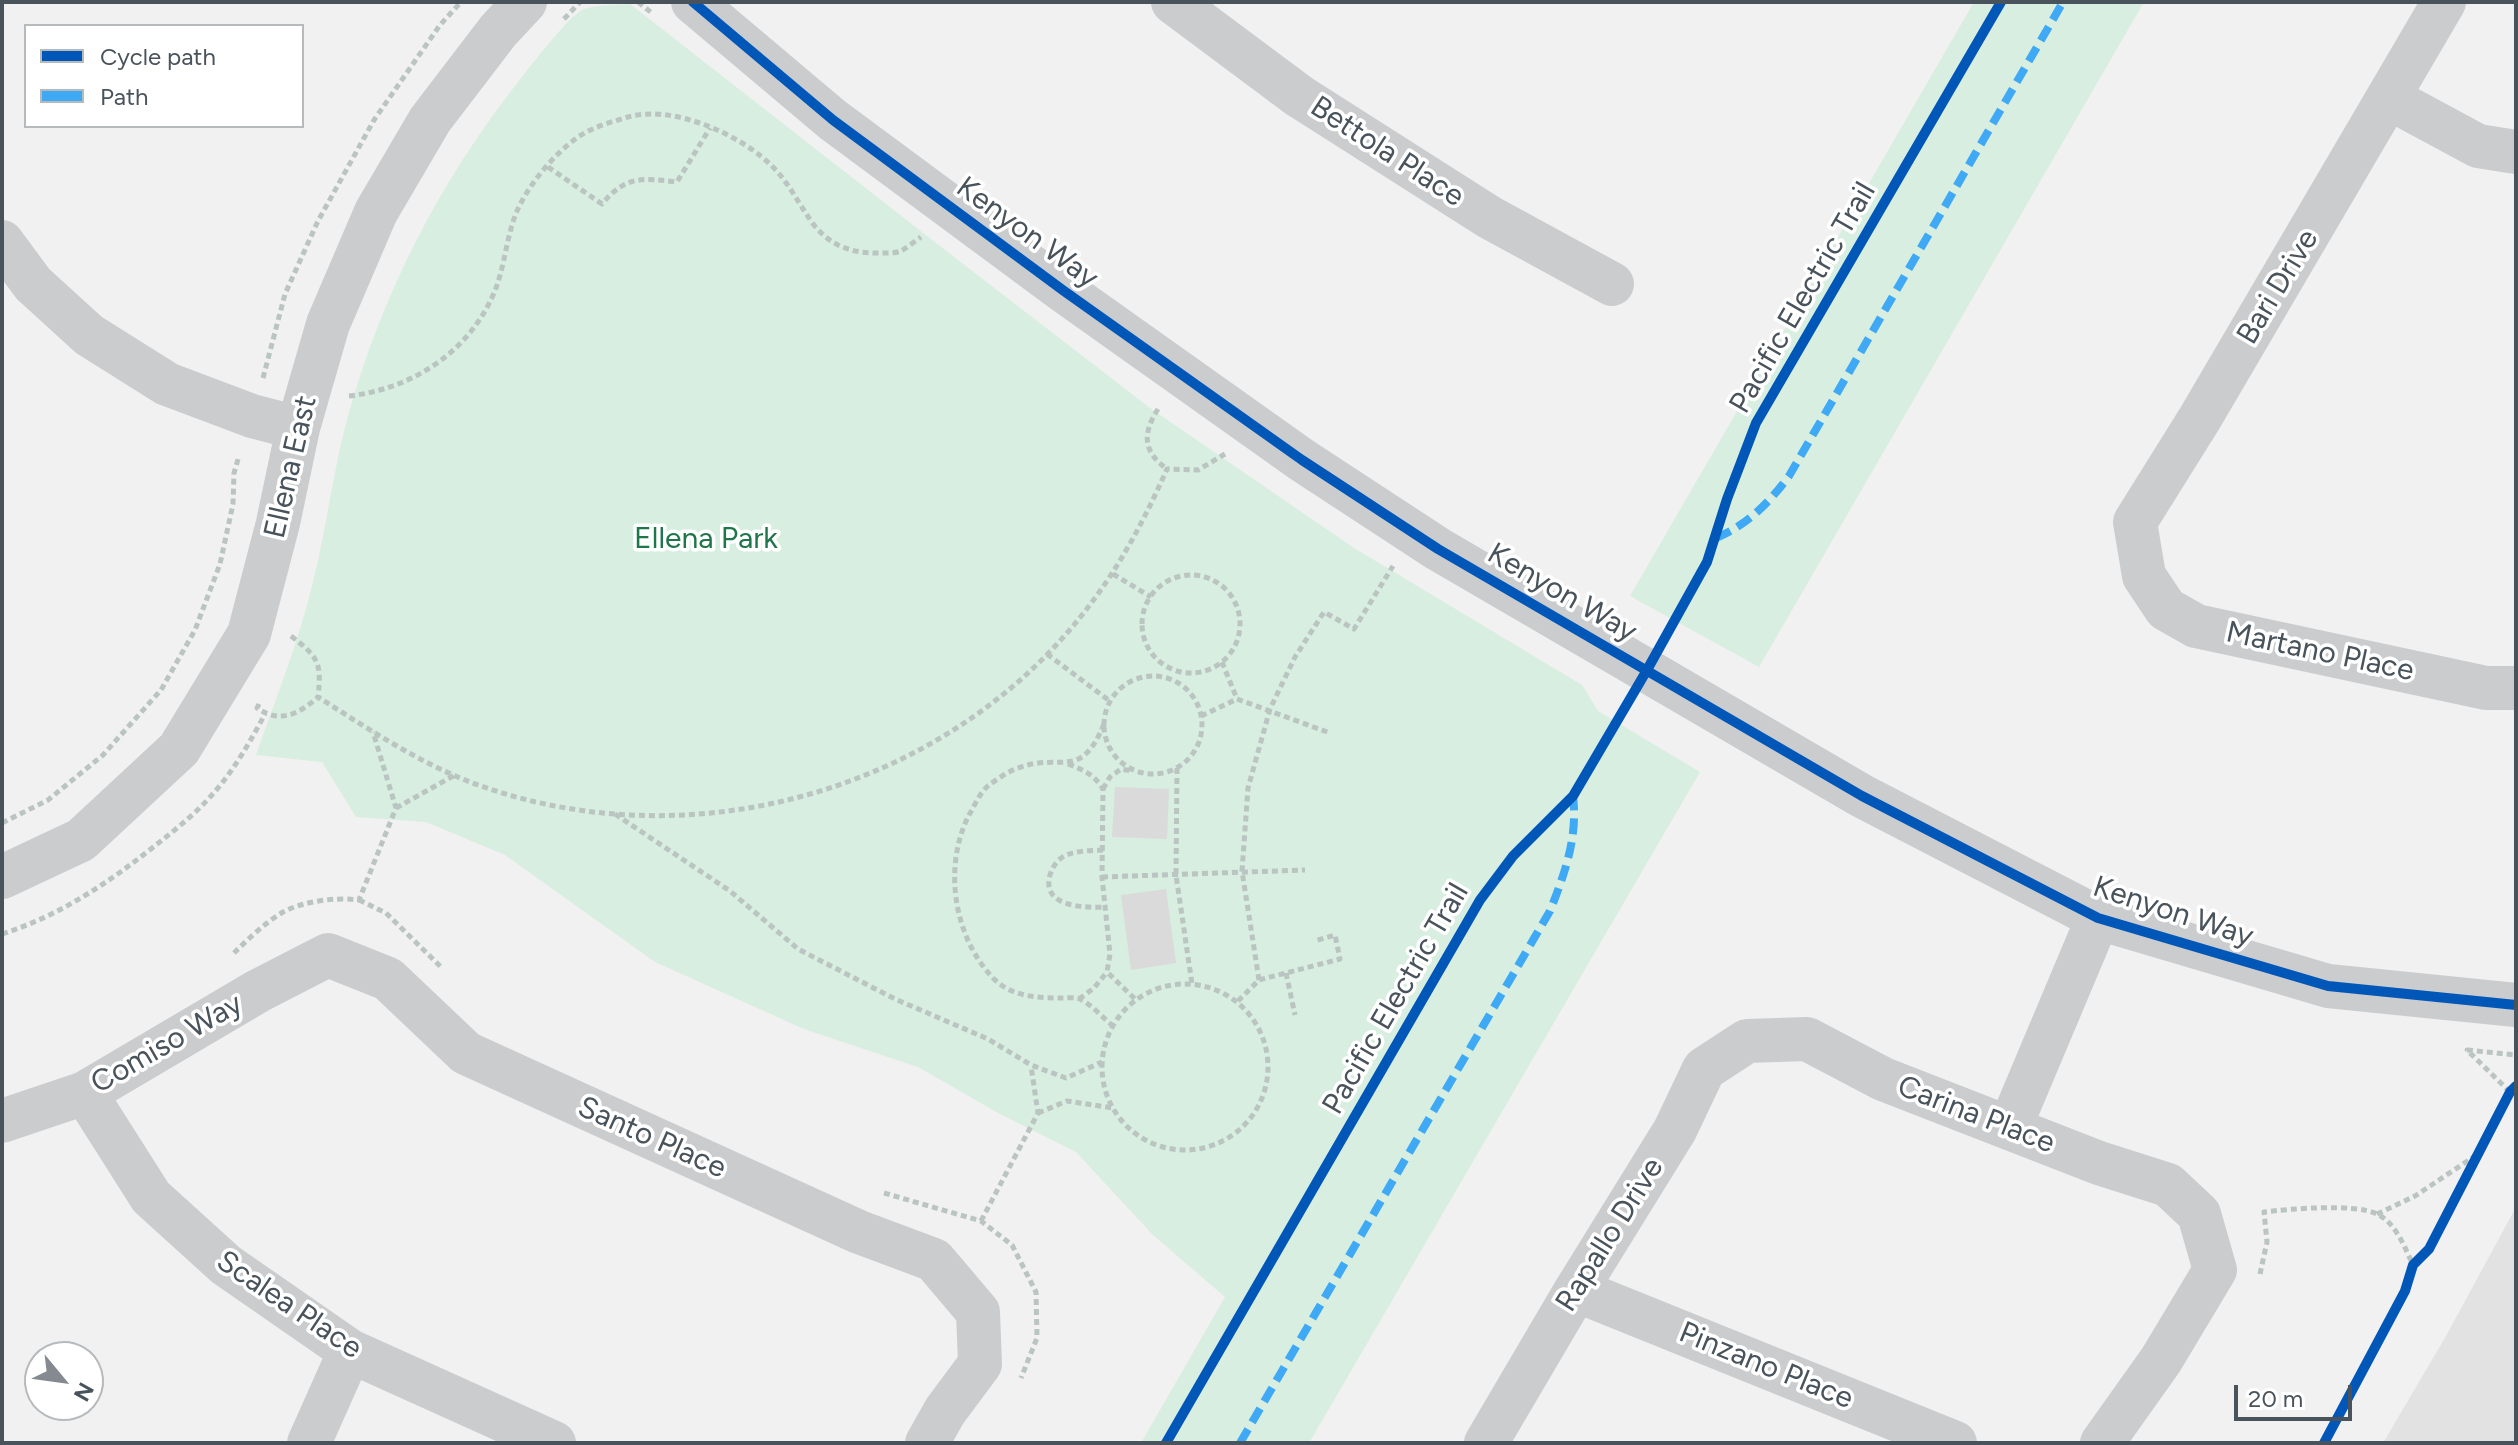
<!DOCTYPE html>
<html>
<head>
<meta charset="utf-8">
<style>
  body { margin:0 }
  #map { position:relative; width:2518px; height:1445px; overflow:hidden; background:#f1f1f1; font-family:Figtree,sans-serif }
  canvas { display:block }
  .frame { position:absolute; inset:0; border:4px solid #49535b; pointer-events:none }
  .legend { position:absolute; left:24px; top:24px; width:280px; height:104px; box-sizing:border-box; background:#fff; border:2px solid #b6babd; margin:0; padding:10px 14px; list-style:none; font-size:24px; color:#49535b }
  .legend li { display:flex; align-items:center; gap:16px; height:40px }
  .legend b { width:40px; border:2px solid #b6babd }
  .north { position:absolute; left:24px; top:1341px; width:80px; height:80px; box-sizing:border-box; background:#fff; border:2px solid #b6babd; border-radius:50%; rotate:119deg; font-size:22px; font-weight:700; line-height:32px; text-align:center; color:#49535b }
  .north::after { content:''; display:block; margin:auto; width:28px; height:36px; background:#848a90; clip-path:polygon(50% 0,100% 100%,50% 72%,0 100%) }
  .scale { position:absolute; left:2234px; top:1385px; width:118px; height:36px; box-sizing:border-box; border:4px solid #49535b; border-top:0; padding-left:10px; font-size:24px; line-height:28px; white-space:nowrap; color:#49535b; -webkit-text-stroke:6px #fff; paint-order:stroke }
</style>
</head>
<body>
<div id="map">
<canvas width="2518" height="1445"></canvas>
<div class="frame"></div>
<ul class="legend">
<li><b style="height:10px;background:#0057b8"></b>Cycle path</li>
<li><b style="height:10px;background:#3fa9f5"></b>Path</li>
</ul>
<div class="north">N</div>
<div class="scale">20 m</div>
</div>
<script>
const ctx = document.querySelector('canvas').getContext('2d');
ctx.lineJoin = 'round';
function fill(path, color) {
  ctx.fillStyle = color;
  ctx.fill(path, 'evenodd');
}
function trace(path, color, width, dash) {
  ctx.strokeStyle = color;
  ctx.lineWidth = width;
  ctx.lineCap = dash ? 'butt' : 'round';
  ctx.setLineDash(dash || []);
  ctx.stroke(path);
}
function label(font, color, halo, rows, align = 'center') {
  ctx.font = font + ' Figtree,sans-serif';
  ctx.lineWidth = 7;
  ctx.setLineDash([]);
  ctx.textBaseline = 'middle';
  ctx.strokeStyle = halo;
  ctx.fillStyle = color;
  for (const [text, x, y, turn = 0] of rows) {
    ctx.save();
    ctx.translate(x, y);
    ctx.rotate((+turn || 0) * Math.PI / 180);
    ctx.textAlign = isNaN(turn) ? turn : align;
    if (halo) ctx.strokeText(text, 0, 0);
    ctx.fillText(text, 0, 0);
    ctx.restore();
  }
}
const education = new Path2D(`
  M 2516,1207 L 2516,1443 L 2383,1443 L 2446,1336 Z`);
const green = new Path2D(`
  M 1974,2 L 2144,2 L 1759,667 L 1630,596 Z
  M 630,4 L 936,243 L 1150,408 L 1354,548 L 1582,685 L 1598,711 L 1700,772 L 1309,1443 L 1141,1443 L 1225,1297 L 1152,1234 L 1076,1152 L 998,1113 L 918,1067 L 804,1029 L 655,962 L 505,855 L 426,822 L 356,817 L 322,762 L 256,755 C 276,698 299,641 313,582 C 327,527 333,470 348,416 C 382,294 440,181 518,82 C 529,68 568,17 582,10 C 592,5 618,5 630,4 Z`);
const building = new Path2D(`
  M 1115,787 L 1169,789 L 1167,839 L 1112,837 Z
  M 1166,889 L 1176,963 L 1131,970 L 1121,895 Z`);
const path = new Path2D(`
  M 638,2 L 652,13
  M 564,19 L 580,2
  M 548,167 L 602,204 C 626,175 643,178 677,182 L 710,128
  M 263,378 L 285,294 L 318,221 L 374,120 L 440,25 L 461,2
  M 349,396 C 412,389 469,352 494,293 C 505,267 506,237 517,211 C 529,184 554,154 578,137 C 593,127 611,122 628,117 C 673,104 741,135 772,166 C 790,184 799,205 814,225 C 832,248 856,254 883,253 C 889,253 896,253 901,251 C 908,247 915,241 921,237
  M 1158,409 C 1142,434 1143,452 1167,469
  M 1113,574 L 1151,597
  M1142 624a49 49 0 1 1 98 0a49 49 0 1 1-98 0Z
  M 291,636 C 318,657 322,662 318,697
  M 1047,654 L 1111,702
  M 1222,662 L 1237,699 L 1330,733
  M1104 725a49 49 0 1 1 98 0a49 49 0 1 1-98 0Z
  M 259,704 L 257,708 C 280,724 299,714 318,697 C 367,728 416,761 470,782 C 684,863 940,794 1082,615 C 1118,570 1144,521 1167,469 L 1198,470 L 1225,454
  M 1201,716 L 1237,699
  M 1104,724 C 1081,781 1061,753 1021,767 C 1010,770 999,778 989,785 C 980,792 975,805 969,815 C 943,866 953,937 994,979 C 1012,997 1038,998 1062,998 C 1067,998 1075,997 1080,999 C 1091,1004 1103,1018 1113,1026
  M 1068,764 C 1083,770 1094,774 1103,789 L 1102,877 L 1110,954 L 1107,972 L 1135,999
  M 1177,768 L 1176,875 L 1192,984
  M 1103,789 L 1110,777 L 1121,769 L 1132,771
  M 396,808 L 455,775
  M 615,814 L 730,891 L 798,949 L 895,999 L 988,1039 L 1031,1065 L 1066,1078 L 1102,1062
  M 2,823 L 48,800 L 103,755 L 161,690 L 195,630 L 220,564 L 233,504 L 234,473 L 239,456
  M 1103,850 C 1089,851 1071,850 1060,859 C 1055,863 1052,869 1050,875 C 1041,907 1084,908 1105,907
  M 1102,877 L 1305,870
  M 359,900 L 386,913 L 443,969
  M 2,934 C 61,915 108,883 156,845 C 175,830 195,814 211,796 C 233,772 250,742 265,714
  M 234,953 C 248,939 266,922 283,912 C 304,901 336,897 359,900 L 396,808 L 373,732
  M 1286,973 L 1295,1015
  M 1259,980 L 1242,871 L 1248,788 L 1270,709 L 1295,657 L 1324,612 L 1354,629 L 1393,566
  M1102 1067a83 83 0 1 1 166 0a83 83 0 1 1-166 0Z
  M 1079,999 L 1094,988 L 1107,972
  M 1238,1001 L 1259,980 L 1340,959 L 1335,935 L 1315,941
  M 2510,1092 L 2467,1050 L 2516,1055
  M 1038,1113 L 1067,1101 L 1113,1108
  M 884,1193 L 981,1221 L 1012,1245 L 1036,1292 L 1037,1338 L 1021,1378
  M 2377,1214 L 2415,1196 L 2481,1152
  M 981,1221 L 1038,1113 L 1031,1066
  M 2260,1274 L 2267,1242 L 2264,1212 C 2289,1209 2355,1203 2377,1214 C 2396,1223 2405,1248 2413,1265`);
const minor = new Path2D(`
  M 693,2 L 833,120 L 1064,291 L 1302,460 L 1438,549 L 1862,796 L 2098,918 L 2328,986 L 2516,1005
  M 1173,2 L 1299,96 L 1489,217 L 1612,284
  M 2444,2 L 2200,418 L 2135,522 L 2144,576 L 2166,609 L 2196,626 L 2486,688 L 2516,688
  M 2389,98 L 2478,146 L 2516,152
  M 2,242 L 33,284 L 89,335 L 167,384 L 252,416 L 298,428
  M 2,877 L 81,840 L 179,749 L 249,634 L 278,523 L 298,428 L 328,324 L 376,212 L 430,120 L 498,31 L 525,2
  M 85,1093 L 151,1197 L 226,1265 L 350,1351 L 554,1443
  M 2,1121 L 85,1093 L 258,991 L 328,955 L 388,979 L 466,1053 L 859,1232 L 934,1260 L 978,1312 L 980,1364 L 945,1411 L 927,1443
  M 2010,1127 L 2098,918
  M 1576,1290 L 1955,1443
  M 309,1443 L 350,1351
  M 1486,1443 L 1576,1290 L 1675,1130 L 1704,1069 L 1747,1041 L 1807,1039 L 1883,1079 L 2099,1163 L 2168,1185 L 2199,1214 L 2215,1270 L 2161,1360 L 2102,1443`);
const quiet = new Path2D(`
  M 1716,538 C 1747,525 1769,503 1789,476 L 2063,2
  M 1240,1443 L 1550,911 C 1565,873 1578,837 1573,796`);
const cycleway = new Path2D(`
  M 693,2 L 833,120 L 1064,291 L 1302,460 L 1438,549 L 1862,796 L 2098,918 L 2328,986 L 2516,1005
  M 1166,1443 L 1480,900 L 1513,856 L 1573,796 L 1647,670 L 1707,562 L 1727,499 L 1756,423 L 2001,2
  M 2324,1443 L 2405,1291 L 2413,1265 L 2429,1249 L 2510,1092 L 2516,1086`);
const streetNames = [
  ["Bettola Place",1387,152,33],
  ["Kenyon Way",1027,233,36],
  ["Bari Drive",2278,287,-59],
  ["Pacific Electric Trail",1803,298,-60],
  ["Ellena East",291,467,-77],
  ["Kenyon Way",1562,593,30],
  ["Martano Place",2320,652,12],
  ["Kenyon Way",2173,912,18],
  ["Pacific Electric Trail",1396,999,-60],
  ["Comiso Way",167,1044,-30],
  ["Carina Place",1976,1115,21],
  ["Santo Place",652,1138,24],
  ["Rapallo Drive",1610,1235,-58],
  ["Scalea Place",289,1305,34],
  ["Pinzano Place",1766,1366,22]
];
const parkNames = [
  ["Ellena Park",706,539]
];
fill(education, '#e3e2e2');
fill(green, '#d7eee0');
fill(building, '#dadadb');
trace(path, '#bac4c1', 5, [6, 4]);
trace(minor, '#cbccce', 44);
trace(quiet, '#3fa9f5', 8, [16, 8]);
trace(cycleway, '#0057b8', 10);
label('30px', '#49535b', '#fff', streetNames);
label('30px', '#20764b', '#fff', parkNames);
</script>
</body>
</html>
